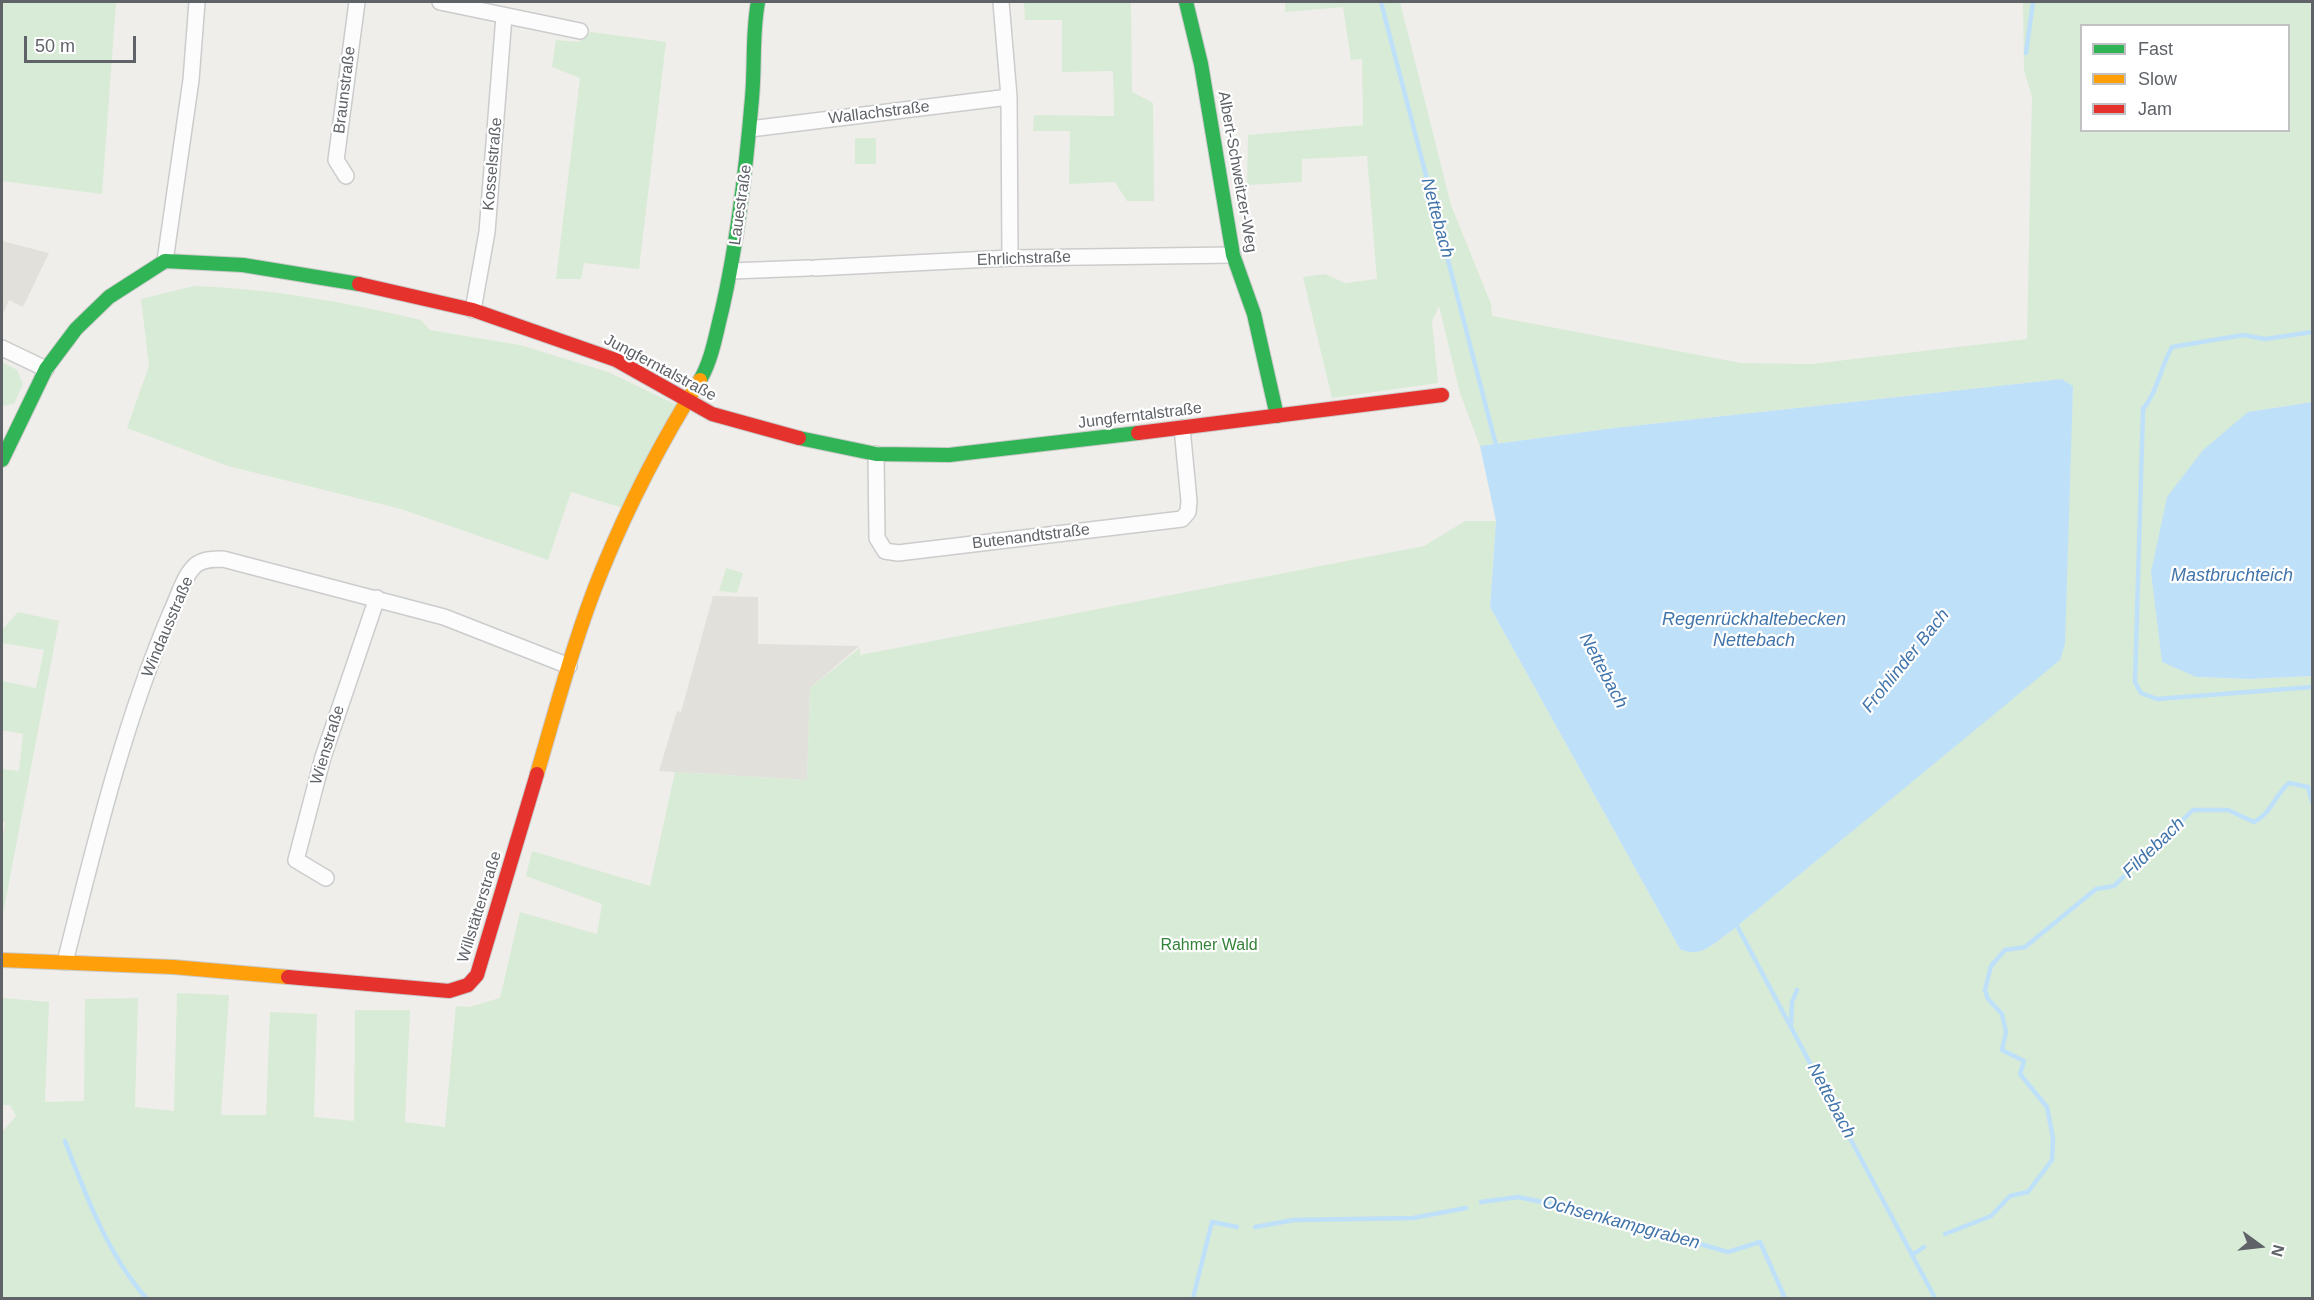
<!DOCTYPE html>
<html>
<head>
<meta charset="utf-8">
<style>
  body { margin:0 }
  #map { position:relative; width:2314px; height:1300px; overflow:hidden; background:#efeeea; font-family:Arial,sans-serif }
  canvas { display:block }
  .frame { position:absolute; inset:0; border:3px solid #5f6368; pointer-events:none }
  .legend { position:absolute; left:2080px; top:24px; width:210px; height:108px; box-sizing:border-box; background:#fff; border:2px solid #bfc1c3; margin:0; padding:8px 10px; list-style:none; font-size:18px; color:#5f6368 }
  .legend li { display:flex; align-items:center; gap:12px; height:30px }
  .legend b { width:30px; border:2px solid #bfc1c3 }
  .north { position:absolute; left:2230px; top:1216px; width:60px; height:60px; -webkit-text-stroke:4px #fff; paint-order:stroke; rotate:105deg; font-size:16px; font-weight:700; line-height:24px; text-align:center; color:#5f6368 }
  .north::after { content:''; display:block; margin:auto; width:21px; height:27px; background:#5f6368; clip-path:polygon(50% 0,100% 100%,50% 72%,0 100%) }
  .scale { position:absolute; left:24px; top:36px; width:112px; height:27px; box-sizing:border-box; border:3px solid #5f6368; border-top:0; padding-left:8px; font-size:18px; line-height:21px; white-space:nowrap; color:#5f6368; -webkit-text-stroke:4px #fff; paint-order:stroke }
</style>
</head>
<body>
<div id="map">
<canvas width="2314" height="1300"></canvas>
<div class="frame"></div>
<ul class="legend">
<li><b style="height:8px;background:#30b455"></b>Fast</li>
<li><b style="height:8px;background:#ff9f0a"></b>Slow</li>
<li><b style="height:8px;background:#e5322d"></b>Jam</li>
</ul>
<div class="north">N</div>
<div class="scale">50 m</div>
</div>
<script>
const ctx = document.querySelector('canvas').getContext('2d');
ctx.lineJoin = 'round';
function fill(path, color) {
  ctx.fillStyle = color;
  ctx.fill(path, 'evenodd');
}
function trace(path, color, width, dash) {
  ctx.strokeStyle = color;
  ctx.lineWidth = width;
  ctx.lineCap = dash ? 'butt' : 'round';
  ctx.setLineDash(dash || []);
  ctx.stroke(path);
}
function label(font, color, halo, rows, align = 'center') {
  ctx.font = font + ' Arial,sans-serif';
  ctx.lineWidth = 4.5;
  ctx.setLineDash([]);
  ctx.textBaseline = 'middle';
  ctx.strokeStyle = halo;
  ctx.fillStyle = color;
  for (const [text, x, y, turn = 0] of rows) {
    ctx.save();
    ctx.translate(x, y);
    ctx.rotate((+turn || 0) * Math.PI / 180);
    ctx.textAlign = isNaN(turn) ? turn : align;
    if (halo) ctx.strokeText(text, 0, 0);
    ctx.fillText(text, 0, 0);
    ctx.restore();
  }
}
const education = new Path2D(`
  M 2,241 L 49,253 L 23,307 L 9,300 L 2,316 Z
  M 713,596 L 758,597 L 758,644 L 859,646 L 810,688 L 807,780 L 659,771 L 677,711 L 681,712 Z`);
const green = new Path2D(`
  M 2,2 L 116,2 L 102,194 L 2,181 Z
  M 1131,2 L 1132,92 L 1153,103 L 1154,201 L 1127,201 L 1115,182 L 1069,184 L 1070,131 L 1033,131 L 1034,115 L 1114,116 L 1113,71 L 1062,72 L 1062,20 L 1025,20 L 1024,3 Z
  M 1285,2 L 1400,2 L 1451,205 L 1491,304 L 1492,316 L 1741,363 L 1811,364 L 2027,339 L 2032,97 L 2024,70 L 2023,2 L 2312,2 L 2312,402 L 2248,412 L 2196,677 L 2250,679 L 2312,676 L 2312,1298 L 2,1298 L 2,1132 L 16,1116 L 10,1105 L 2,1105 L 2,998 L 49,1002 L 45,1102 L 84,1101 L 85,999 L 138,998 L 135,1107 L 174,1111 L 177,993 L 229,995 L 221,1115 L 266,1115 L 270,1012 L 317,1014 L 314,1117 L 354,1121 L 355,1010 L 410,1010 L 405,1122 L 445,1127 L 456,1006 L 469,1007 L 500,998 L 520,912 L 597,934 L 602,904 L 526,876 L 532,851 L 650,886 L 675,772 L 807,780 L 810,688 L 860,648 L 860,655 L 1424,546 L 1465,521 L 1496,521 L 1490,607 L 1680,949 C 1700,959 1713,944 1730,932 L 2060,659 L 2073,386 L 2062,379 L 1614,428 L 1480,446 L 1460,393 L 1439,306 L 1432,321 L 1438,383 L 1332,398 L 1303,277 L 1325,274 L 1345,283 L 1377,279 L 1367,156 L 1302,159 L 1302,182 L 1247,185 L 1248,135 L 1363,125 L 1362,59 L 1351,60 L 1343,7 L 1285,12 ZM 2082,26 L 2288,26 L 2288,130 L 2082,130 Z
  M 591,32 L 666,42 L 639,269 L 584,263 L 581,279 L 556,279 L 580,78 L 552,67 L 556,40 L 578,42 Z
  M 855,138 L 876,138 L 876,164 L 855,164 Z
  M 194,286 C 273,289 344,302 421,320 L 430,330 L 520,345 L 608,372 L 677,405 L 626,509 L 571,492 L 548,560 L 401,509 L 228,466 L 127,428 L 149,366 L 141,299 Z
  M 2,362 L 17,370 L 23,384 L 14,404 L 2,406 Z
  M 726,568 L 743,573 L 737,593 L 719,591 Z
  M 18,612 L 59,621 L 2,919 L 2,844 L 5,822 L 2,821 L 2,769 L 19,771 L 23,734 L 2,730 L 2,681 L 36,688 L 44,650 L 2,643 L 2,630 Z`);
const water = new Path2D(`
  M 2062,379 L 2073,386 L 2065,644 L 2060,660 L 1730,932 C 1713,944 1700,959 1680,949 L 1490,607 L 1496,521 L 1480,446 L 1614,428 Z
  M 2312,402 L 2312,676 L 2250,679 L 2196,677 L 2162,662 L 2151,572 L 2167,497 L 2203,450 L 2248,412 Z`);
const stream = new Path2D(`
  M 1381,2 L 1497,449
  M 2026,53 L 2033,2
  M 2312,332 L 2265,339 L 2243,335 L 2172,347 C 2160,368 2158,391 2143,409 L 2135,682 L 2141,693 L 2157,699 L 2312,687
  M 1735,922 L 1935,1298
  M 1791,1025 L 1792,1002 L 1797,990
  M 65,1141 C 86,1196 107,1253 146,1298
  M 1481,1202 L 1518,1197 L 1585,1211 L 1728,1252 L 1760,1242 L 1785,1298
  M 1255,1227 L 1294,1220 L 1413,1218 L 1466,1208
  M 1945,1234 L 1991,1216 L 2010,1196 L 2028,1192 L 2052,1160 L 2053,1138 L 2047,1107 L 2020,1074 L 2024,1061 L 2002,1050 L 2006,1032 L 2002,1014 L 1988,999 L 1985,990 L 1991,966 L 2005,950 L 2025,947 L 2096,889 L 2114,886 L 2193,810 L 2228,810 L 2254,822 C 2271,814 2274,796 2289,783 L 2308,787 L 2312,802
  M 1912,1255 L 1924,1247
  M 1193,1298 L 1212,1222 L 1237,1227`);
const street = new Path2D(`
  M 440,2 L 580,31
  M 1001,2 L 1009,97 L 1010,258
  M 750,129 L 1009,97
  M 346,176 L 336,160 L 357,2
  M 165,261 L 191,80 L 197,2
  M 815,268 L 1010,258 L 1233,255
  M 731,271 L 809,268
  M 473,310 L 487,232 L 504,16
  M 2,348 L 46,369
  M 876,454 L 877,538 L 885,551 L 898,553 L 1182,519 L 1188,512 L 1189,501 L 1182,428
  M 326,878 L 296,860 L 323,757 L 377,598
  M 65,962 C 95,843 123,725 171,612 C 178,598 184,574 197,564 C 205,559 214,559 223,559 L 444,617 L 569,666`);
const fast = new Path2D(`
  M 1186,2 L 1201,64 L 1233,255 L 1254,314 L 1277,416
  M 700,380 C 712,360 716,333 722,310 C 738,240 746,169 752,98 C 755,66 752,33 758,2
  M 799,438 L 876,454 L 949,455 L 1138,433
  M 2,460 L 46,369 L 76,329 L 109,297 L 165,261 L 243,265 L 359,284`);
const slow = new Path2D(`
  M 537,774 C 557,706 575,636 602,570 C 629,504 662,440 700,380
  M 2,960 L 173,967 L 288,977`);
const jam = new Path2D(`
  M 359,284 L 473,310 L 616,360 L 712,414 L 799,438
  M 1138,433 L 1442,395
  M 288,977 L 449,991 L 468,985 L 477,975 L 537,774`);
const streetNames = [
  ["Braunstraße",345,90,-83],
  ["Wallachstraße",879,113,-7],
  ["Kosselstraße",493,164,-85],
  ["Albert-Schweitzer-Weg",1237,172,80],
  ["Lauestraße",741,205,-82],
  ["Ehrlichstraße",1024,259,-2],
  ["Jungferntalstraße",660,368,28],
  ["Jungferntalstraße",1140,416,-7],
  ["Butenandtstraße",1031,537,-7],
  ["Windausstraße",168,627,-67],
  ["Wienstraße",328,745,-73],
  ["Willstätterstraße",480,907,-73]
];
const parkNames = [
  ["Rahmer Wald",1209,946]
];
const waterNames = [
  ["Nettebach",1437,218,75],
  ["Mastbruchteich",2232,576],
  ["Regenrückhaltebecken",1754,620],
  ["Nettebach",1754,641],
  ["Frohlinder Bach",1906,661,-51],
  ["Nettebach",1603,671,62],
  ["Fildebach",2154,848,-44],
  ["Nettebach",1831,1101,62],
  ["Ochsenkampgraben",1621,1223,15]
];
fill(education, '#e2e0da');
fill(green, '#d8ebd6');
fill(water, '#bfe0f9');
trace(stream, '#bfe0f9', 4.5);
trace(street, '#cbcccc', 18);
trace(fast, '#cacacb', 16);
trace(slow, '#cacacb', 16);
trace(jam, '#cacacb', 16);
trace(street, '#fdfcfc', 15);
trace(fast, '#30b455', 14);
trace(slow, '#ff9f0a', 14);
trace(jam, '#e5322d', 14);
label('16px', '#5f6368', '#fff', streetNames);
label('16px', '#348238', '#fff', parkNames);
label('italic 18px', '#4174aa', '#fff', waterNames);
</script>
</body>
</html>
